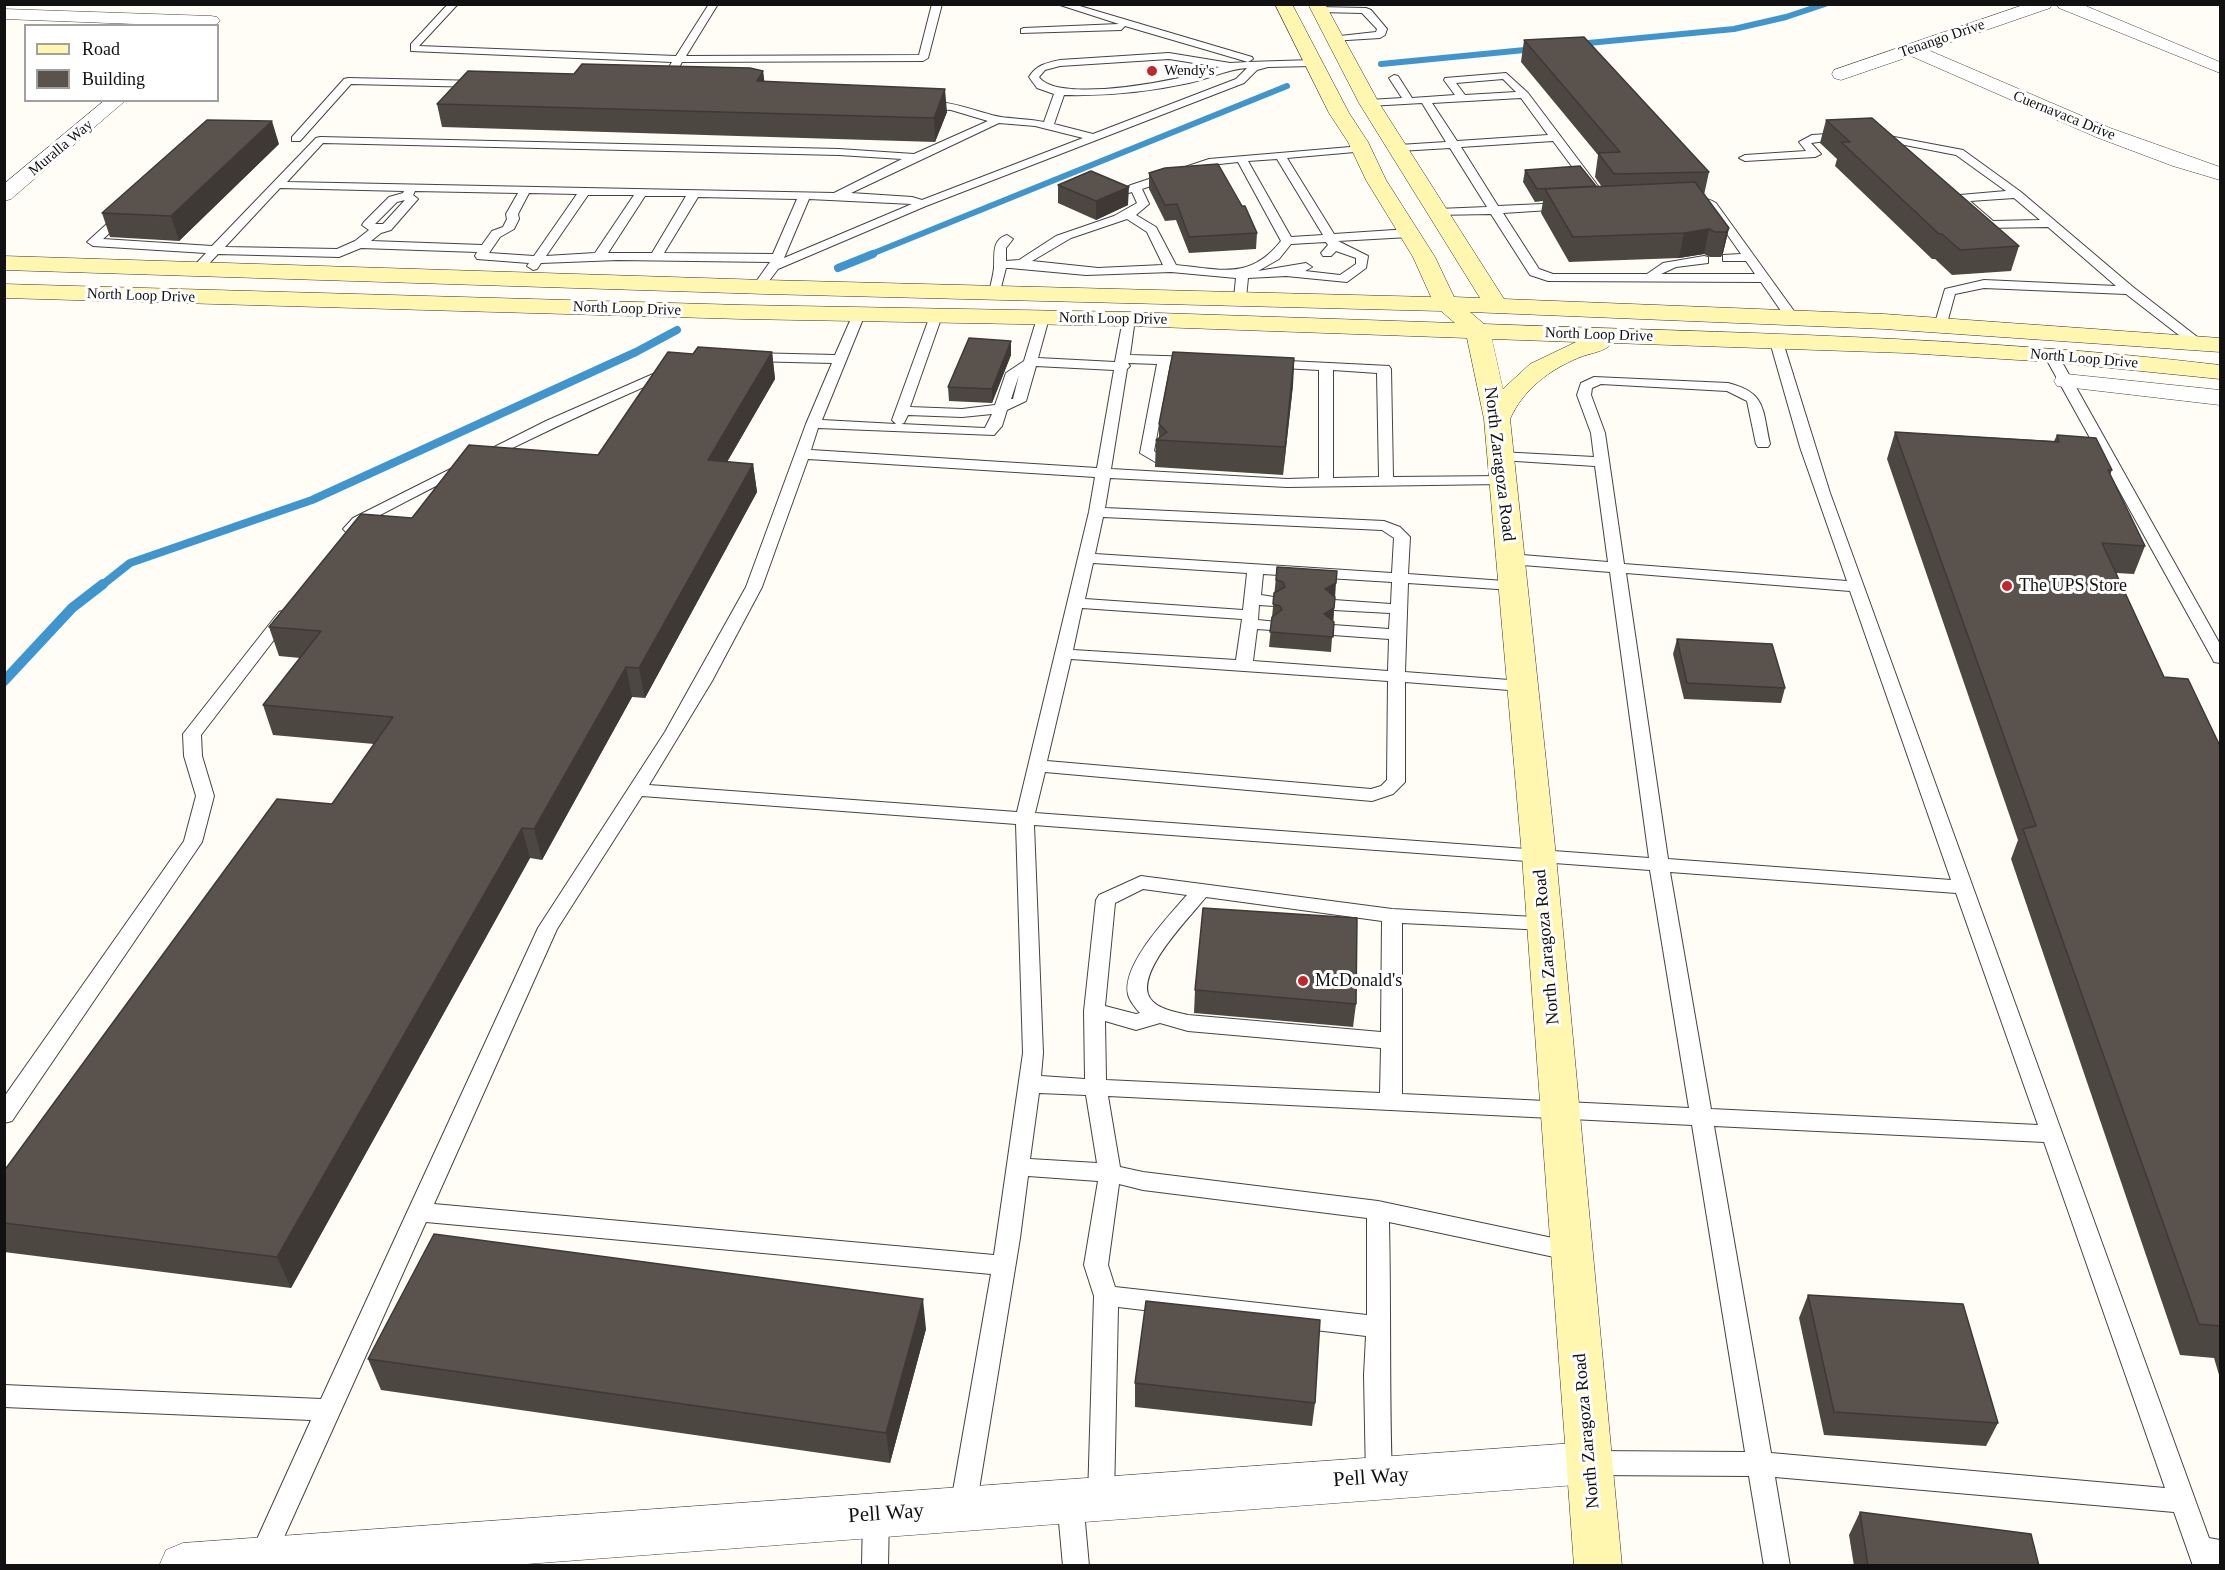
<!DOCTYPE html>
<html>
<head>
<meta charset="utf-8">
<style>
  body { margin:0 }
  #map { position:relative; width:2225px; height:1570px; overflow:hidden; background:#fffdf5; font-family:Georgia,serif }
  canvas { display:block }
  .frame { position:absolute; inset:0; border:6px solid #111; pointer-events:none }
  .legend { position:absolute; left:24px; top:24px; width:195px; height:78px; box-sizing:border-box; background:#fff; border:2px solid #a0a0a0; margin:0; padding:8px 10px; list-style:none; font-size:18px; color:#111 }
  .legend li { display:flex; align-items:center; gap:12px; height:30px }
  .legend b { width:30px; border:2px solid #a0a0a0 }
</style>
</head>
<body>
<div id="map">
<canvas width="2225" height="1570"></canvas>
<div class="frame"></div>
<ul class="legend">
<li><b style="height:8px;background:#fff6b0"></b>Road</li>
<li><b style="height:16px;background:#5a524d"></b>Building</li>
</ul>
</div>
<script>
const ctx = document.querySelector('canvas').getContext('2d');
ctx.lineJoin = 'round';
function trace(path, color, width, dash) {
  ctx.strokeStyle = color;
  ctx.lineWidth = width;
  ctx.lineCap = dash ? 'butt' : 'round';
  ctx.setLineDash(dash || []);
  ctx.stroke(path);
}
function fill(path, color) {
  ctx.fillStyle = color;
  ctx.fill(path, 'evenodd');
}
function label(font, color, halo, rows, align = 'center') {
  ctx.font = font + ' Georgia,serif';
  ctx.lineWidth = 6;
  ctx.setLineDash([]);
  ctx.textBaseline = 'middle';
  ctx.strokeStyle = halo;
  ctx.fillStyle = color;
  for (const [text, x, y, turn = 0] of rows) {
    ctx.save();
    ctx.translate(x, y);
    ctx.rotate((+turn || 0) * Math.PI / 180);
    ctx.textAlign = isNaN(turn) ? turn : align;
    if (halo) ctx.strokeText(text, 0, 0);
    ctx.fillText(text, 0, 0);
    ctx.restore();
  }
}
const streamFar2 = new Path2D(`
  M 1578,44 L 1734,29 L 1786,17 L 1825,4
  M 1381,64 L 1535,49
  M 869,255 L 1287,86`);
const streamFar1 = new Path2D(`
  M 838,268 L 873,254
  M 101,586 L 130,563 L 312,500 L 636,352 L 677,330`);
const stream = new Path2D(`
  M 4,681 L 72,608 L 103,584`);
const lane = new Path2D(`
  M 448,4 L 458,4 L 419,46 L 676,56 L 709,4 L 718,4 L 686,56 L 919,55 L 932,4 L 942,4 L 928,58 L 923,61 L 682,62 L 678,69 L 674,70 L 669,67 L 672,62 L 411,51 L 411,44 Z
  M 1057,4 L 1073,4 L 1252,57 L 1253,59 L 1248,62 L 1313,60 L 1318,63 L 1313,66 L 1268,67 L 1257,70 L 1244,83 L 926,206 L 778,269 L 763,289 L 759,290 L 753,286 L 770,262 L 618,260 L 541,263 L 537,269 L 533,270 L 527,266 L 529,263 L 477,259 L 475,256 L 477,252 L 361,248 L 339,257 L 218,254 L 201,272 L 197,273 L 191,269 L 206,253 L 93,246 L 87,242 L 121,211 L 125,209 L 131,213 L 129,215 L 103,239 L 212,246 L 316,138 L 320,137 L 839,149 L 914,154 L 988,121 L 951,110 L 919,108 L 918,106 C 935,93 981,114 1001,117 C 1016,119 1030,119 1044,122 L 1054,94 L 1037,88 L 1029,77 C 1036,65 1046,63 1060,60 L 1169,53 L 1230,63 L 1248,62 L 1125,26 L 1121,30 L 1021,33 L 1021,29 L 1024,28 L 1119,24 ZM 1169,59 L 1219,67 C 1190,79 1058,105 1039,77 L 1045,70 L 1060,66 ZM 1247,68 L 1236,79 L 1093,134 L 1054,124 L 1064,95 C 1106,96 1148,92 1189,83 C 1209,79 1227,69 1247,68 ZM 999,123 L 1035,126 L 1083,138 L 922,200 L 912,197 L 851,193 ZM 323,143 L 839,155 L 902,159 L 834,193 L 287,182 ZM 280,188 L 404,191 L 403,193 L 389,197 L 364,222 L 362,225 L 369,230 L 355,241 L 337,249 L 225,247 ZM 415,191 L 518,193 L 506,214 L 507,219 L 503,227 L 492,231 L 482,245 L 371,241 L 381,233 L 391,230 L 418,199 L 413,195 ZM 529,193 L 577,194 L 534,256 L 489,253 L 500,237 L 514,229 L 519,219 L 518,214 ZM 588,195 L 634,195 L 595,253 L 546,256 ZM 645,196 L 686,196 L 652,253 L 608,253 ZM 698,197 L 797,199 L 773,254 L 664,253 ZM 809,199 L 912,204 L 784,258 ZM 405,200 L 383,224 L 375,224 L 397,202 Z
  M 1316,7 L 1366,8 L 1371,10 L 1387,29 L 1385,35 L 1380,38 L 1331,41 L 1331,37 L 1376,32 L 1377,29 L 1362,13 L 1319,12 L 1314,9 Z
  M 1506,73 L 1528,93 L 1598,186 L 1596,188 L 1588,188 L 1553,141 L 1461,147 L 1498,206 L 1565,203 L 1571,206 L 1565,209 L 1503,213 L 1539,269 L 1553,274 L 1647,274 L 1663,263 L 1704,256 L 1708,257 L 1708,263 L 1676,267 L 1661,274 L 1755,274 L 1746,261 L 1723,261 L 1723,255 L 1741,254 L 1708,207 L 1703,204 L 1684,203 L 1682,201 C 1691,194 1706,197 1716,203 L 1799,318 L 1798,321 L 1788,321 L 1761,282 L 1548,281 L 1530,275 L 1491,214 L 1434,215 L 1434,211 L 1438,209 L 1487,207 L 1450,148 L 1399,151 L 1393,148 L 1399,145 L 1446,142 L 1422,103 L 1369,106 L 1364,103 L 1369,100 L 1402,98 L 1389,78 L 1394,75 L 1398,76 L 1412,98 L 1455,95 L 1444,80 L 1445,78 ZM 1503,79 L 1516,92 L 1465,95 L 1456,83 ZM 1521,98 L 1548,135 L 1457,141 L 1432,103 Z
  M 348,78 L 480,81 L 485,84 L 480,87 L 351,84 L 300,141 L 292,141 L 292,137 L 344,79 Z
  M 1845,133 L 1849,134 L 1849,138 L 1811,143 L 1821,154 L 1815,157 L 1745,161 L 1739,158 L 1745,155 L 1806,151 L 1799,142 L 1812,135 Z
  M 1873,133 L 1963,150 L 2021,192 L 2133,287 L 2205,343 L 2203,346 L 2193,346 L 2126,294 L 1984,288 L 1955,294 L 1947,323 L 1946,326 L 1936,326 L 1935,323 L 1945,289 L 1984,280 L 2116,286 L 2048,227 L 1986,228 L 1954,198 L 1960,195 L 2006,191 L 1956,155 L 1869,138 L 1869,134 ZM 2014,198 L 2040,220 L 1993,221 L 1970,201 Z
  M 1362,146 L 1366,147 L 1366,151 L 1287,158 L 1334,234 L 1409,229 L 1415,233 L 1409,237 L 1338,241 L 1368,256 L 1366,268 L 1347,282 L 1286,276 L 1248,278 L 1246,298 L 1240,302 L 1234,298 L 1236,278 L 1171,272 L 1086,275 L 1010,268 L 1006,268 L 999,295 L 991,295 L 989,292 C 991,284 993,276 994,268 C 995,255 991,240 1007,235 L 1013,239 L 1006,248 L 1006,261 L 1019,260 L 1056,236 L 1114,216 L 1137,203 L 1132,192 L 1125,194 L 1119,191 L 1131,185 L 1209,159 ZM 1277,159 L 1323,235 L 1291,237 L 1248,161 ZM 1238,162 L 1281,241 C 1249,281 1220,269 1176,265 L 1156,227 L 1136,215 L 1149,204 L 1142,189 L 1211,165 ZM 1127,219 L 1147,232 L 1163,265 L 1098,268 L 1032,261 L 1071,238 ZM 1326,242 L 1328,245 L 1321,253 L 1323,256 L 1331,256 L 1336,251 L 1356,258 L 1356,264 L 1340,275 L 1305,271 L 1312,267 L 1306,263 L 1258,271 L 1279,259 L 1291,244 Z
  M 859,310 L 865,314 L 822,420 L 896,424 L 892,420 L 931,313 L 941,313 L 942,316 L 910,407 L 962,409 L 995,405 L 1006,373 L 1024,361 L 1037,318 L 1043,314 L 1049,318 L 1038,358 L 1115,362 L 1123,319 L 1129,315 L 1135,319 L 1130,355 L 1196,357 L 1203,361 L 1196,365 L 1170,364 L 1154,451 L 1164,459 L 1157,463 L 1140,453 L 1157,364 L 1128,363 L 1130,366 L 1127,369 L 1111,469 L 1287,479 L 1319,478 L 1319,370 L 1264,367 L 1262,364 L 1269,360 L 1389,366 L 1391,369 L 1393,477 L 1503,476 L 1510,480 L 1503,484 L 1287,487 L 1110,478 L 1105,508 L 1384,521 L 1400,527 L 1410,537 L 1408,574 L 1518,582 L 1520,585 L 1518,588 L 1512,590 L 1408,583 L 1405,672 L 1522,681 L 1528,682 L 1530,686 L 1528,690 L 1522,691 L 1405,682 L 1405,782 L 1393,794 L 1372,801 L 1045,772 L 1035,813 L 1649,858 L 1610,572 L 1510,564 L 1502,559 L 1510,554 L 1608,562 L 1595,466 L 1500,460 L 1493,456 L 1500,452 L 1594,457 L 1591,433 L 1577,395 L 1581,383 L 1594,377 L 1728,383 C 1767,393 1762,409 1770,444 L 1768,447 L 1758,447 L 1756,444 L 1747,401 L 1727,391 L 1601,384 L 1592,388 L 1591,395 L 1605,433 L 1624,564 L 1847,581 L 1800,447 L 1770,342 L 1772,339 L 1782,339 L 1830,493 L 2209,1538 L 2220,1540 L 2220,1564 L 2193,1566 L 2174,1512 L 1775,1477 L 1790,1566 L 1764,1566 L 1749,1476 L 1589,1475 L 1580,1471 L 1576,1463 L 1580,1455 L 1589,1451 L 1745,1452 L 1692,1125 L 1108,1096 L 1120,1167 L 1143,1172 L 1378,1201 L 1581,1244 L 1585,1251 L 1581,1258 L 1573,1261 L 1389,1222 C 1391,1307 1389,1392 1392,1478 L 1388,1486 L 1379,1490 L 1370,1486 L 1366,1478 L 1364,1375 L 1366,1336 L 1118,1307 L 1114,1498 L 1110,1506 L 1101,1510 L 1092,1506 L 1088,1498 L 1094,1296 L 1084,1265 L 1098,1181 L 1028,1176 L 1020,1238 L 976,1508 L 972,1516 L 963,1520 L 954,1516 L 950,1508 L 991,1274 L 426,1222 L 271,1566 L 251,1566 L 248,1559 L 311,1420 L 4,1407 L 4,1385 L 321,1399 L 538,928 L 665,732 L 746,587 L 806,424 L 832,363 L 749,361 L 742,357 L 749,353 L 835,355 L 853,314 ZM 1036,366 L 1114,370 L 1097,468 L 811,450 L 818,428 L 994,435 L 1002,426 L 1007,410 L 1026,401 ZM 1333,370 L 1377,373 L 1379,477 L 1333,478 ZM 1019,375 L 1013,399 L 1011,399 ZM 992,414 L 985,428 L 901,424 L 904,423 L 908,415 L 962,417 ZM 808,459 L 1095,477 L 1089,512 L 1017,812 L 649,785 L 712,681 L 762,587 ZM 1103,517 L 1382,530 L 1394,538 L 1392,573 L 1095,554 ZM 1093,563 L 1247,573 L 1243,610 L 1085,599 ZM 1626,573 L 1850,591 L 1951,880 L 1668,859 ZM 1263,574 L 1392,582 L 1391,604 L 1334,600 L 1326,605 L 1334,610 L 1390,613 L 1389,629 L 1333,625 L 1325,630 L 1333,635 L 1389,639 L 1388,671 L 1253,661 L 1257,629 L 1271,630 L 1279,625 L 1277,622 L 1258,620 L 1259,605 L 1274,606 L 1282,601 L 1280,598 L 1261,595 ZM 1082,608 L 1242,619 L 1236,660 L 1073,650 ZM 1071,659 L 1388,681 L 1387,780 L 1381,786 L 1371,789 L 1047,761 ZM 642,796 L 1016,824 L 1023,1053 L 994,1255 L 434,1204 L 557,929 ZM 1034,825 L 1650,870 L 1689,1108 L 1402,1094 L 1402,923 L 1545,930 L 1552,928 L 1555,923 L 1552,918 L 1392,909 L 1141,876 L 1099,895 L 1096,900 L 1084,1011 L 1085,1079 L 1041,1076 L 1043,1053 ZM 1670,872 L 1956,893 L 2038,1125 L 1711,1109 ZM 1143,889 L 1187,895 C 1169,916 1122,964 1128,994 C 1129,1000 1136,1009 1140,1013 L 1136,1014 L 1105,1006 L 1115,903 ZM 1206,897 L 1382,921 L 1381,1032 L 1188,1015 C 1176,1012 1153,1009 1148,994 C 1140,967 1190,917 1206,897 ZM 1105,1021 L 1136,1030 L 1160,1023 L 1188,1031 L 1381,1048 L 1380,1093 L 1106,1080 ZM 1039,1093 L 1086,1095 L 1097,1163 L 1030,1159 ZM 1714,1126 L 2044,1142 L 2165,1488 L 1771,1453 ZM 1119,1184 L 1143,1190 L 1367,1218 L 1367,1315 L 1115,1287 L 1108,1265 Z
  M 2051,351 L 2058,355 L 2220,644 L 2220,663 L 2214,662 L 2212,658 L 2044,355 Z
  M 669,367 L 676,371 L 674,374 C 568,419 465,470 363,524 L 356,532 L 346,532 L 343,529 L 353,518 L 546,421 Z
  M 285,610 L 293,615 L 201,735 L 202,756 L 214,796 L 202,842 L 12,1121 L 4,1123 L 4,1097 L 184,841 L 196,796 L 184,756 L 183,734 L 279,612 Z
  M 1070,1488 L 1079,1492 L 1083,1500 L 1089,1566 L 1063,1566 L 1057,1500 L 1061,1492 Z
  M 876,1502 L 885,1505 L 889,1514 L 888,1566 L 862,1566 L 863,1514 L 867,1505 Z`);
const street = new Path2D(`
  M 2026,4 L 2052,4 L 2050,8 L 1928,50 L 2110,128 L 2220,167 L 2220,180 L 2173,166 L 2096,137 L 1911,56 L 1841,80 L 1834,78 L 1832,74 L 1834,70 Z
  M 2057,4 L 2081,4 L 2220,62 L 2220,73 L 2059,8 Z
  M 4,9 L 211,16 L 217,17 L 220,21 L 214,26 L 188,26 L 4,19 Z
  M 105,100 L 126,100 L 11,199 L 4,201 L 4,184 Z
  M 2066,374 L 2220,390 L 2220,405 L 2057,386 L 2054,381 L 2057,376 Z
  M 1589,1442 L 1605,1448 L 1612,1463 L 1605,1478 L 1589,1484 L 500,1566 L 159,1566 L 166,1550 L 183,1543 Z`);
const secondary = new Path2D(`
  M 1275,4 L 1292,4 L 1349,113 L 1368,142 L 1386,180 L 1435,257 L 1454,297 L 1480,298 L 1359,103 L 1308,4 L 1325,4 L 1379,103 L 1504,299 L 1884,314 L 2220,338 L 2220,352 L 1884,329 L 1470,312 L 1484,324 C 1730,333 1976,336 2220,365 L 2220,379 L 2051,362 L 1906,353 L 1612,343 C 1606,352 1589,353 1578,358 C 1549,370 1523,390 1510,419 L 1556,856 L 1622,1566 L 1574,1566 L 1522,856 L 1484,419 L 1467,338 L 1129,326 L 742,319 L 4,298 L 4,284 L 742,305 L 1129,312 L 1455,323 L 1441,311 L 765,294 L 4,270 L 4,256 L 765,280 L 1431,297 L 1413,257 L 1366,180 L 1348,142 L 1329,113 ZM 1492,339 L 1576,342 L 1530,364 L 1503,389 Z`);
const wall = new Path2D(`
  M 1524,40 L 1709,172 L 1704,195 L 1729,228 L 1723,253 L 1721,257 L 1710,257 L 1704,254 L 1679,258 L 1569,262 L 1541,213 L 1543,201 L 1535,202 L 1523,182 L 1525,170 L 1596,187 L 1602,187 L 1595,177 L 1598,155 L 1521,62 Z
  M 763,71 L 764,82 L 947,112 L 935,142 L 442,127 L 437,104 L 574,74 Z
  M 1826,120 L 2019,246 L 2011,271 L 1952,275 L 1935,259 L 1932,259 L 1835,166 L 1837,159 L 1820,143 Z
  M 279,144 L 179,241 L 110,237 L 102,213 Z
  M 1149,173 L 1257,233 L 1256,249 L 1189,253 L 1176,220 L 1165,221 L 1149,189 Z
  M 1058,185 L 1128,205 L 1096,220 L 1058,203 Z
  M 1011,341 L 1011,355 L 992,403 L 949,401 L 948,387 Z
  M 772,352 L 775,379 L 727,462 L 753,464 L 757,492 L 645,698 L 632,697 L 542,860 L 530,858 L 291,1288 L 4,1252 L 4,1171 L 332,804 L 374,744 L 273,735 L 263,705 L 300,658 L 279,656 L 269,627 L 412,518 L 598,455 L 693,354 Z
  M 1294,358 L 1293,385 L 1283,475 L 1155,467 L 1156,440 L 1159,438 L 1159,424 Z
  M 1895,432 L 2054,441 L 2057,435 L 2112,470 L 2110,475 L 2145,546 L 2134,574 L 2116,573 L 2164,677 L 2220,746 L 2220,1378 L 2214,1358 L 2180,1355 L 2011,859 L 2018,840 L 1887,459 Z
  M 1277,567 L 1335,597 L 1331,652 L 1269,647 Z
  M 1677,639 L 1785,688 L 1781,703 L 1684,699 L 1673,654 Z
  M 1195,990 L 1356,1004 L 1353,1027 L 1194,1013 Z
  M 1808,1295 L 1998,1423 L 1986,1446 L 1824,1435 L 1799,1318 Z
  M 926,1329 L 890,1463 L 381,1390 L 368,1359 Z
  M 1135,1383 L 1315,1403 L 1312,1426 L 1135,1407 Z
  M 1860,1512 L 2039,1566 L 1854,1566 L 1849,1535 Z`);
const shadedWall = new Path2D(`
  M 763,71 L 766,93 L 757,81 Z
  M 945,89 L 947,112 L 935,142 L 934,118 Z
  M 272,121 L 279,144 L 179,241 L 171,216 Z
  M 1129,187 L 1128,205 L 1096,220 L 1096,201 Z
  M 1729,228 L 1723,253 L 1721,257 L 1726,232 Z
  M 1709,229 L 1704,254 L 1679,258 L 1684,233 Z
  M 1011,341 L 1011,355 L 992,403 L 992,389 Z
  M 772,352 L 775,379 L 712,488 L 708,460 Z
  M 1294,358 L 1293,385 L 1283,475 L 1285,447 Z
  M 753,464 L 757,492 L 645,698 L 639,668 Z
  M 1336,583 L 1335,598 L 1325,589 Z
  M 1334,608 L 1333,623 L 1324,614 Z
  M 626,667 L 632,697 L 542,860 L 534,829 Z
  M 522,828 L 530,858 L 291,1288 L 277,1257 Z
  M 923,1299 L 926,1329 L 890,1463 L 886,1433 Z`);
const building = new Path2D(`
  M 1584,37 L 1709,172 L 1614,174 L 1598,153 L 1620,152 L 1524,40 Z
  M 582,64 L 750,68 L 763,71 L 757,81 L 945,89 L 934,118 L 437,104 L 468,71 L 574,74 Z
  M 1872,118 L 2019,246 L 1960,250 L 1942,234 L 1939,234 L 1841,142 L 1850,142 L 1826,120 Z
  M 207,120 L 272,121 L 171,216 L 102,213 Z
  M 1218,164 L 1242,206 L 1245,206 L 1257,233 L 1189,237 L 1177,204 L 1165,205 L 1149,173 L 1165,168 Z
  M 1580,166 L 1596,186 L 1537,189 L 1525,170 Z
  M 1091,171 L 1129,187 L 1096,201 L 1058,185 Z
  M 1695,182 L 1729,228 L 1726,232 L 1715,232 L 1709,229 L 1684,233 L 1573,237 L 1545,189 Z
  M 969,338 L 1011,341 L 992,389 L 948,387 Z
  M 698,347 L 772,352 L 708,460 L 753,464 L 639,668 L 626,667 L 534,829 L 522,828 L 277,1257 L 4,1223 L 4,1171 L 277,799 L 332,804 L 393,717 L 263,705 L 321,631 L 269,627 L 361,514 L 412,518 L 469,445 L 598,455 L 668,352 L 693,354 Z
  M 1173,352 L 1294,358 L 1285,447 L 1156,440 L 1167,432 L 1159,424 Z
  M 1895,432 L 2059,442 L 2057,435 L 2096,438 L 2112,470 L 2108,470 L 2145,546 L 2102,543 L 2164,677 L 2188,679 L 2220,746 L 2220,1326 L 2199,1324 L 2023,829 L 2036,826 Z
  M 1277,567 L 1337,571 L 1336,583 L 1325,589 L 1335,597 L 1334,608 L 1324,614 L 1334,622 L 1333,637 L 1270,632 L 1272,617 L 1282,610 L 1280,606 L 1273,604 L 1274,593 L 1285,587 L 1283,582 L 1276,580 Z
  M 1677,639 L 1772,644 L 1785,688 L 1687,683 Z
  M 1203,908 L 1357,918 L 1356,1004 L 1195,990 Z
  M 434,1234 L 923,1299 L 886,1433 L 368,1359 Z
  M 1808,1295 L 1963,1304 L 1998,1423 L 1834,1412 Z
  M 1146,1301 L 1320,1320 L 1315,1403 L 1135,1383 Z
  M 1860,1512 L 2031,1534 L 2039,1566 L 1868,1566 Z`);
const markers = [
  [1152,71,6,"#c4262e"],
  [2007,586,6,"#c4262e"],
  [1303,981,6,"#c4262e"]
];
const farStreetnames = [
  ["Tenango Drive",1942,39,-19],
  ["Cuernavaca Drive",2064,116,22],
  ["Muralla Way",61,148,-40],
  ["North Loop Drive",141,296,2],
  ["North Loop Drive",627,309,2],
  ["North Loop Drive",1113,319,1],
  ["North Loop Drive",1599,335,2],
  ["North Loop Drive",2084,359,5]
];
const farPoinames = [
  ["Wendy's",1164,71]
];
const streetNames = [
  ["North Zaragoza Road",1499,464,83],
  ["North Zaragoza Road",1547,947,-95],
  ["North Zaragoza Road",1587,1431,-95]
];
const poiNames = [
  ["The UPS Store",2019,586],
  ["McDonald's",1315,981]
];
const nearStreetnames = [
  ["Pell Way",1371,1478,-4],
  ["Pell Way",886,1514,-4]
];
trace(streamFar2, '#3f96cf', 6);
trace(streamFar1, '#3f96cf', 8);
trace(stream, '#3f96cf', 10);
trace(lane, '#444', 2);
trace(street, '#444', 1);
trace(secondary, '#333', 1);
fill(lane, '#fff');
fill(street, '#fff');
fill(secondary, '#fff6b0');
fill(wall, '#4d4742');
fill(shadedWall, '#3f3936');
fill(building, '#5a524d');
trace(building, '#3f3936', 1.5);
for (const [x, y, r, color] of markers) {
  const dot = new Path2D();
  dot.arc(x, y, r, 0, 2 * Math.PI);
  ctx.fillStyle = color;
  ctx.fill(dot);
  trace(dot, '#fff', 2);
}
label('15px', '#111', '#fff', farStreetnames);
label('15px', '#111', '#fff', farPoinames, 'left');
label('18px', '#111', '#fff', streetNames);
label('18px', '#111', '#fff', poiNames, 'left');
label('21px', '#111', '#fff', nearStreetnames);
</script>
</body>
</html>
